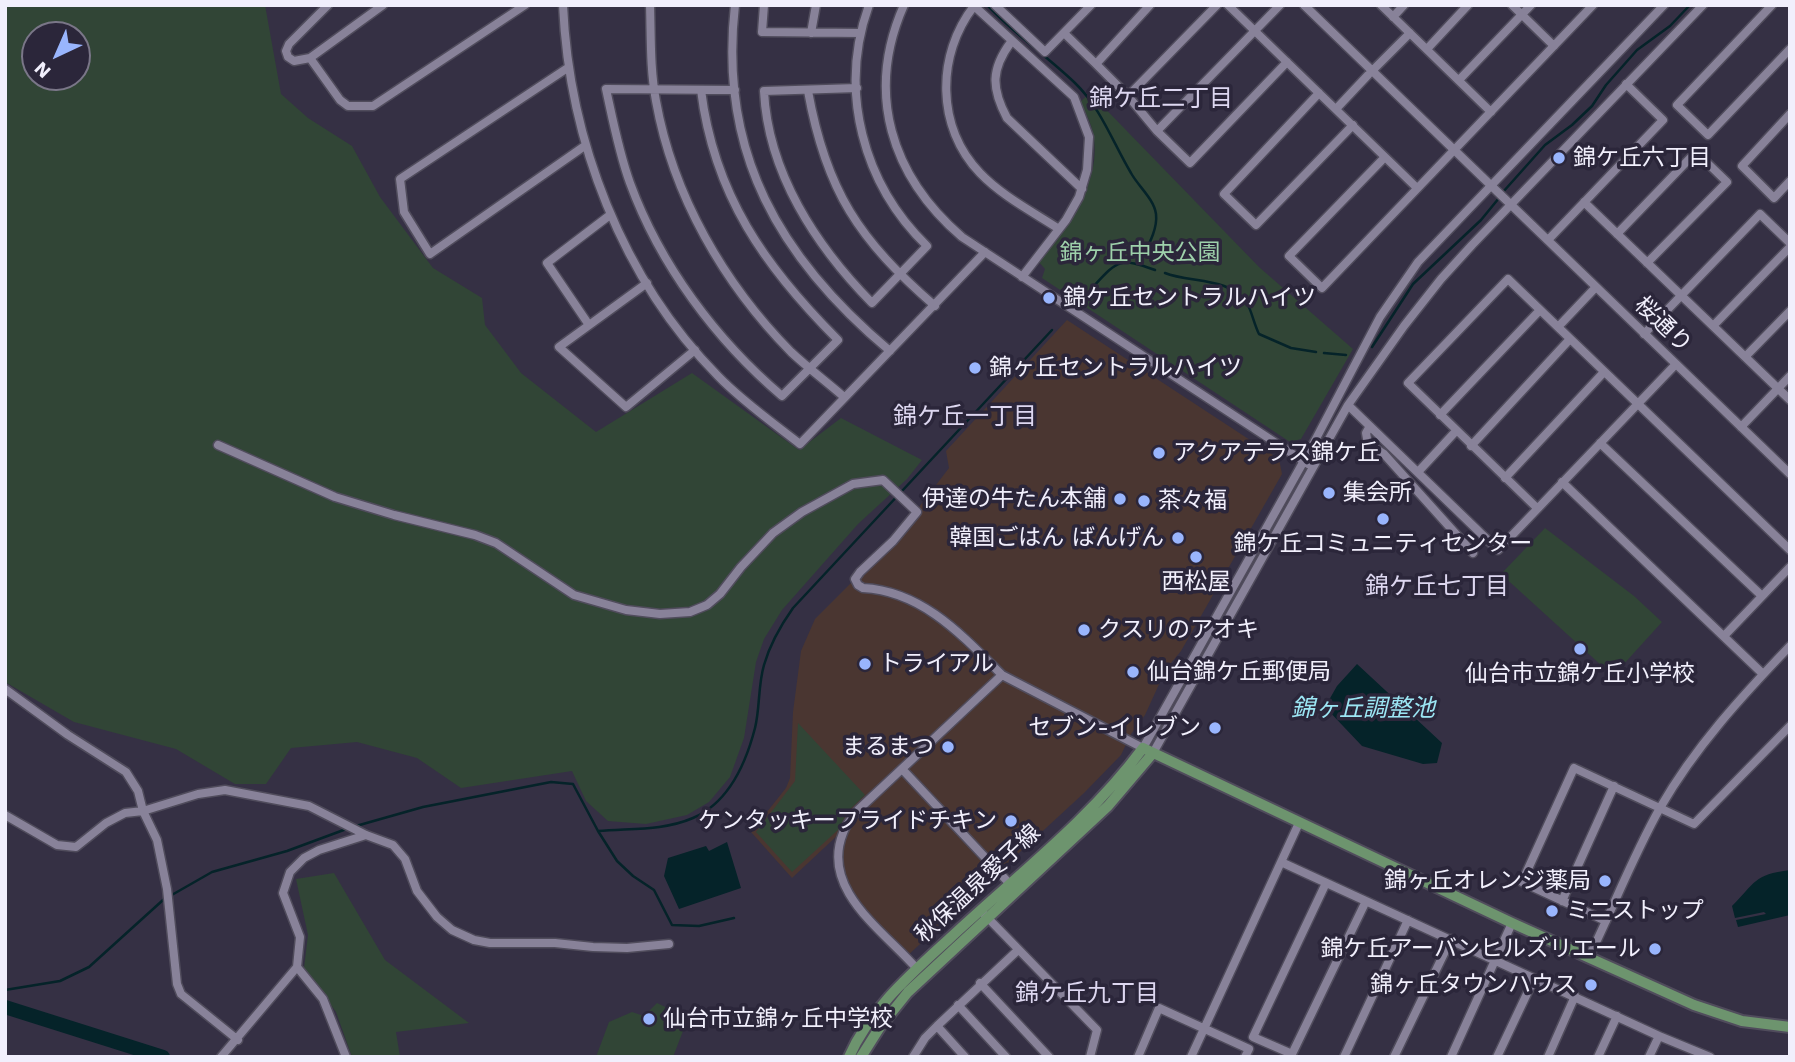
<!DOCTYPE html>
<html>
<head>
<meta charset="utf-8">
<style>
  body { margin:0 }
  #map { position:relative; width:1795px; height:1062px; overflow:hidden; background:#353044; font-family:"Work Sans",sans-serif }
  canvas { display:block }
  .frame { position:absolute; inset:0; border:7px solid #f1effc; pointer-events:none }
  .north { position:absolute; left:21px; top:21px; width:70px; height:70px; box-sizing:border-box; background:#2b263a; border:2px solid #7a7688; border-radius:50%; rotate:224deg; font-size:19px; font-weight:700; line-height:28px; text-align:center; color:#f1effc }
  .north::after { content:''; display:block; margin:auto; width:24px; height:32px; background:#99b5fd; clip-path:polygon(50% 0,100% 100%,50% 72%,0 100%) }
</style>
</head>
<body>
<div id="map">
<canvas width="1795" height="1062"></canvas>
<div class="frame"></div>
<div class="north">N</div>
</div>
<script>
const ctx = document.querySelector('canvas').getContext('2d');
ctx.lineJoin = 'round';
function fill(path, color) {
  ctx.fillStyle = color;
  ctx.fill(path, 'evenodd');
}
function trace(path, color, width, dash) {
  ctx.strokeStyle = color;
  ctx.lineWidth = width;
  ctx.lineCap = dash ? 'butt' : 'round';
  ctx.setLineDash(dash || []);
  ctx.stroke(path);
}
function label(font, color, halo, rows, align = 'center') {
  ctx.font = font + ' "Work Sans","Noto Sans JP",sans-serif';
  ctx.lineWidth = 7;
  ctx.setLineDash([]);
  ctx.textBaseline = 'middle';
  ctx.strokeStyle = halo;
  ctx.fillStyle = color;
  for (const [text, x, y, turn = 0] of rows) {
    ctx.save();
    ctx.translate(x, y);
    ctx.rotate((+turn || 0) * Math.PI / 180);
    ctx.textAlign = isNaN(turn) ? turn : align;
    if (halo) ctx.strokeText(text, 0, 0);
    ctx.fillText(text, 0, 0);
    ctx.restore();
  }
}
const commercial = new Path2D(`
  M 1067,320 L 1279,459 L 1282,474 L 1181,651 L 1166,669 L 1145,715 L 1131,734 L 1121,755 L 1084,793 L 906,957 L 861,912 L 841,872 L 840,833 L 792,878 L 751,832 L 786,788 L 790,778 L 793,712 L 801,651 L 815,619 L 893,541 L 949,468 L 946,451 Z`);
const green = new Path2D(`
  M 5,5 L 265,5 L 281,94 L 308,118 L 352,146 L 380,197 L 433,268 L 482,298 L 485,325 L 521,373 L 596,432 L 692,373 L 799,450 L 841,418 L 922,460 L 907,479 L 858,524 L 782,610 L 764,639 L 756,662 L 744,738 L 730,777 L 709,802 L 687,815 L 646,824 L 608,821 L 586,801 L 572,771 L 461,788 L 417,758 L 357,742 L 291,748 L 266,784 L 235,784 L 176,749 L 74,722 L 5,682 ZM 35,35 L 77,35 L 77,77 L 35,77 Z
  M 1090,93 L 1259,267 L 1353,349 L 1301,439 L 1290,442 L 1042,278 L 1045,269 L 1038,261 C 1067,227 1103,182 1093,133 C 1091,122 1085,112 1080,102 Z
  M 1545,528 L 1634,596 L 1662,622 L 1613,676 L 1501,574 Z
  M 798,723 L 865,795 L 847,812 L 839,829 L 792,872 L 756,832 L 795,781 Z
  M 334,873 L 385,960 L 469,1023 L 396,1032 L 400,1057 L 352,1057 L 336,1012 L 304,968 L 308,935 L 296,879 Z
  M 657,1003 L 688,1018 L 673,1057 L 596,1057 L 609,1022 L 632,1012 L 644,1016 Z`);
const water = new Path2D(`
  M 1357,664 L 1442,743 L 1437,763 L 1423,764 L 1362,746 L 1325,707 L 1337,686 Z
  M 727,842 L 741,888 L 679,909 L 664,876 L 668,858 L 706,846 L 709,851 Z
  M 1790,870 L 1790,915 L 1738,927 L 1736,920 L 1766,914 L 1764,912 L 1735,918 L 1732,906 C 1756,882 1753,875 1790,870 Z`);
const stream = new Path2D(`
  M 987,5 C 1014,34 1047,56 1075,83 C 1101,108 1113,143 1131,173 C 1138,186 1154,199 1156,214 C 1158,231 1146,249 1139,264
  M 1503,192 L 1545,145 L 1572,125 L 1592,106 L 1606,85 L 1637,50 L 1670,26 L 1690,5
  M 1165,273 C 1190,283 1230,277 1247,303 C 1252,312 1254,324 1259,334 L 1291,348 L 1316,352
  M 1092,288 C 1118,260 1119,257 1155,270
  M 1372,347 L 1413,284 L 1481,220 L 1499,198
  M 1324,353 L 1346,355
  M 356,826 L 423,807 L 551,782 L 573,784 L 598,831 C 630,828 663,831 693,818 C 728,803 746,763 755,728 C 760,708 758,685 764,665 C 770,644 781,625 793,608 L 1052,330
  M 598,831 L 617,861 L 633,876 L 654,890 L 672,925 L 699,926 L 734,918
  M 5,990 L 60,981 L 89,967 L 163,900 L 212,872 L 287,851 L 349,828`);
const river = new Path2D(`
  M 5,1007 L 163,1057`);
const minor = new Path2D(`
  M 328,5 L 289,44 L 286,51 L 288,57 L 294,61 L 310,58 L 383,5
  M 563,5 C 569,140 622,279 718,376 C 742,401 772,422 800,444 L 985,252
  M 650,5 C 651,37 650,70 656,101 C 673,196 724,284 791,352 C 808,368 827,382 844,397
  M 735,5 C 718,153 780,259 890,351
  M 764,5 L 762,32 L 861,33
  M 904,5 C 865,93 891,176 962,237 L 1308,464
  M 973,5 L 1074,97 L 1089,137 L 1087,170 L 1079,197 L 1066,220 L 1022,277
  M 995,5 L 1045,52 L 1091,5
  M 1150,5 L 1096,64 L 1128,96 L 1217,5
  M 1228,5 L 1417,188
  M 1280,5 L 1157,131 L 1190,163 L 1287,62
  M 1304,5 L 1790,474
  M 1381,5 L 1491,112
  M 1512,5 L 1554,46
  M 1772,5 L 1677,105 L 1708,135 L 1790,49
  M 974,6 C 936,55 936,127 980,173 C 1002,196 1033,212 1059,229
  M 1393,17 L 1404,5
  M 811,33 L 816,5
  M 1064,33 L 1096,64
  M 1011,42 C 991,69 991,88 1007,118 L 1082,189
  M 1427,49 L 1468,5
  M 310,58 L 340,100 L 348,106 L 373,106 L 525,5
  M 569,67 L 400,179 L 404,212 L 430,254 L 586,145
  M 1375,68 L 1410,33
  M 1459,80 L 1531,5
  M 857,88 L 764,91 C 768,173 816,246 872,303 L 927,246 C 863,184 838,91 869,5
  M 701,90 C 714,195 765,267 838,340 L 782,396 C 716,340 660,265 630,183 C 619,153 613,121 606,89 L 735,90
  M 808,91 C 826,191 859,240 935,306
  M 1319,93 L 1224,194 L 1256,225 L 1353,125
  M 1128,96 L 1157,131
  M 1336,109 L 1368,75
  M 1790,114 L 1742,166 L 1774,198 L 1790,181
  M 1385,157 L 1289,256 L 1322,288 L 1593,5
  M 1584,202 L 1790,400
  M 1617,234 L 1696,152 L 1727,182 L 1647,263
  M 1548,240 L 1663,120 L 1626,84
  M 647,283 L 559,347 L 626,407 L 695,350
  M 589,325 L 547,263 L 610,215
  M 1713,326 L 1790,247
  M 1558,327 L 1596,287
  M 1644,334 L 1760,214 L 1790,243
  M 1745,357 L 1790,311
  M 1348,405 L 1498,550 L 1676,364
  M 1440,415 L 1540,310
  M 1370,426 L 1366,433 L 1368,444 L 1384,454 L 1473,553
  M 1741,427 L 1790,376
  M 1600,443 L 1762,596
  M 218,445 L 335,497 L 394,515 L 475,535 L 496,543 L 574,595 L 626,610 L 660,614 L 690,612 L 707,605 L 720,594 L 741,567 L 773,533 L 802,512 L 853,484 L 883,480 L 917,512 L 893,541 L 860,572 L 855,579 L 858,585 L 863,588 C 922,591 962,635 1002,675
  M 1471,446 L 1570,339
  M 1418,472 L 1456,431
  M 1505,478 L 1604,372
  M 1562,482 L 1763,674
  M 1537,508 L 1408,383 L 1508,279 L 1790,550
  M 1724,636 L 1790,567
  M 5,689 L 68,735 L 126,772 L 138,791 L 143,811 L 157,840 L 167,889 L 177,984 L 181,994 L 238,1040
  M 1153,753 L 1348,405 L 1404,326 L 1441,279 L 1472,245 L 1703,5
  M 902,769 L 1009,883
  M 5,815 L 57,845 L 76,847 L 106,823 L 125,813 L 143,811 L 198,794 L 225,790 L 309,806 L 366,835 L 393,845 L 405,859 L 417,891 L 437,917 L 452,930 L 474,940 L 490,943 L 555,943 L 593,947 L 627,948 L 669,944
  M 1281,862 L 1659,1036 L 1710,1057
  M 1326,883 L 1253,1037 L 1292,1054 L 1366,901
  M 1562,901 L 1614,786
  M 984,914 L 1097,1030 L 1090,1057
  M 1606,921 L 1522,882 L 1574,768 L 1694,824 L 1790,726
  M 1589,957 C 1613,908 1633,856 1660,808 C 1695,747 1742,696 1790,646
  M 297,967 L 323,999 L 346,1057
  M 917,969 C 884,931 820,890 843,833 C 846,824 852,817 858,810 L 1002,675 L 1143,748 L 1310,450 L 1380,317 L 1418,262 L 1664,5
  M 980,983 L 1049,1057
  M 958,1005 L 1006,1057
  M 937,1026 L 965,1057
  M 221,1057 L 297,967 L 300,937 L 283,893 L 290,872 L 304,858 L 319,850 L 366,835
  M 913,1057 L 925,1038 L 937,1026 L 1018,950
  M 1138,1057 L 1159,1008 L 1249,1049 L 1245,1057
  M 1191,1057 L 1299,823
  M 1344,1057 L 1408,920
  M 1394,1057 L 1451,939
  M 1451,1057 L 1512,923
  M 1497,1057 L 1534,979
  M 1548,1057 L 1575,996
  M 1598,1057 L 1617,1016
  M 1649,1057 L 1659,1036`);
const major = new Path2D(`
  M 849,1057 C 870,1009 912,973 949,939 C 1015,877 1089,821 1143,748 L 1512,923 L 1694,1005 L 1742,1021 L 1790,1027
  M 861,1057 L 880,1027 L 908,992 L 1108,806 L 1153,753`);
const markers = [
  [1559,158,7,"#99b5fd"],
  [1049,298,7,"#99b5fd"],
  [975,368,7,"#99b5fd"],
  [1159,453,7,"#99b5fd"],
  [1329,493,7,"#99b5fd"],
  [1120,499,7,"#99b5fd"],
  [1144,501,7,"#99b5fd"],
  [1383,519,7,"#99b5fd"],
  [1178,538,7,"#99b5fd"],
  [1196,557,7,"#99b5fd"],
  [1084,630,7,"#99b5fd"],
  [1580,649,7,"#99b5fd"],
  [865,664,7,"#99b5fd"],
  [1133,672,7,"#99b5fd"],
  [1215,728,7,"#99b5fd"],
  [948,747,7,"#99b5fd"],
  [1011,821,7,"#99b5fd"],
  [1605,881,7,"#99b5fd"],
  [1552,911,7,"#99b5fd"],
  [1655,949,7,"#99b5fd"],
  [1591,985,7,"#99b5fd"],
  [649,1019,7,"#99b5fd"]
];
const poiNames = [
  ["錦ケ丘六丁目",1573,158],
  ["錦ケ丘セントラルハイツ",1063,298],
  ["錦ヶ丘セントラルハイツ",989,368],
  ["アクアテラス錦ケ丘",1173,453],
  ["集会所",1343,493],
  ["伊達の牛たん本舗",1106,499,"right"],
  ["茶々福",1158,501],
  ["韓国ごはん ばんげん",1164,538,"right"],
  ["錦ケ丘コミュニティセンター",1383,544,"center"],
  ["西松屋",1196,582,"center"],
  ["クスリのアオキ",1098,630],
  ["トライアル",879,664],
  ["仙台錦ケ丘郵便局",1147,672],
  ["仙台市立錦ケ丘小学校",1580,674,"center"],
  ["セブン-イレブン",1201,728,"right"],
  ["まるまつ",934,747,"right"],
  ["ケンタッキーフライドチキン",997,821,"right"],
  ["錦ヶ丘オレンジ薬局",1591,881,"right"],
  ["ミニストップ",1566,911],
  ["錦ケ丘アーバンヒルズリエール",1641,949,"right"],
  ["錦ヶ丘タウンハウス",1577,985,"right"],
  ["仙台市立錦ヶ丘中学校",663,1019]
];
const parkNames = [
  ["錦ヶ丘中央公園",1140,253]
];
const streetNames = [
  ["桜通り",1663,325,44],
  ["秋保温泉愛子線",978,884,-43]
];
const neighbourhoodNames = [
  ["錦ケ丘二丁目",1161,99],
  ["錦ケ丘一丁目",965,417],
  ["錦ケ丘七丁目",1437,587],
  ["錦ケ丘九丁目",1087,994]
];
const waterNames = [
  ["錦ヶ丘調整池",1363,709]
];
fill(commercial, '#4a3631');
fill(green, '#314536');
fill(water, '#052329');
trace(stream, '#052329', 2.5);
trace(river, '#052329', 14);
trace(minor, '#504c5c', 11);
trace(major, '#504c5c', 14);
trace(minor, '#888299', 8);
trace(major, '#6d946e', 10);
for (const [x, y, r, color] of markers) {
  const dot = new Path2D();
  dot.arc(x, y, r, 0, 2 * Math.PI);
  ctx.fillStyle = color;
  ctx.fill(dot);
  trace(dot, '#2b263a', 2.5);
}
label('23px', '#f1effc', '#2b263a', poiNames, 'left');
label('23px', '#9ed1ab', '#2b263a', parkNames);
label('23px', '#f1effc', '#2b263a', streetNames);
label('24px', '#ddd7f0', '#2b263a', neighbourhoodNames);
label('italic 24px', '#9ce6f4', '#2b263a', waterNames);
</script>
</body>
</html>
